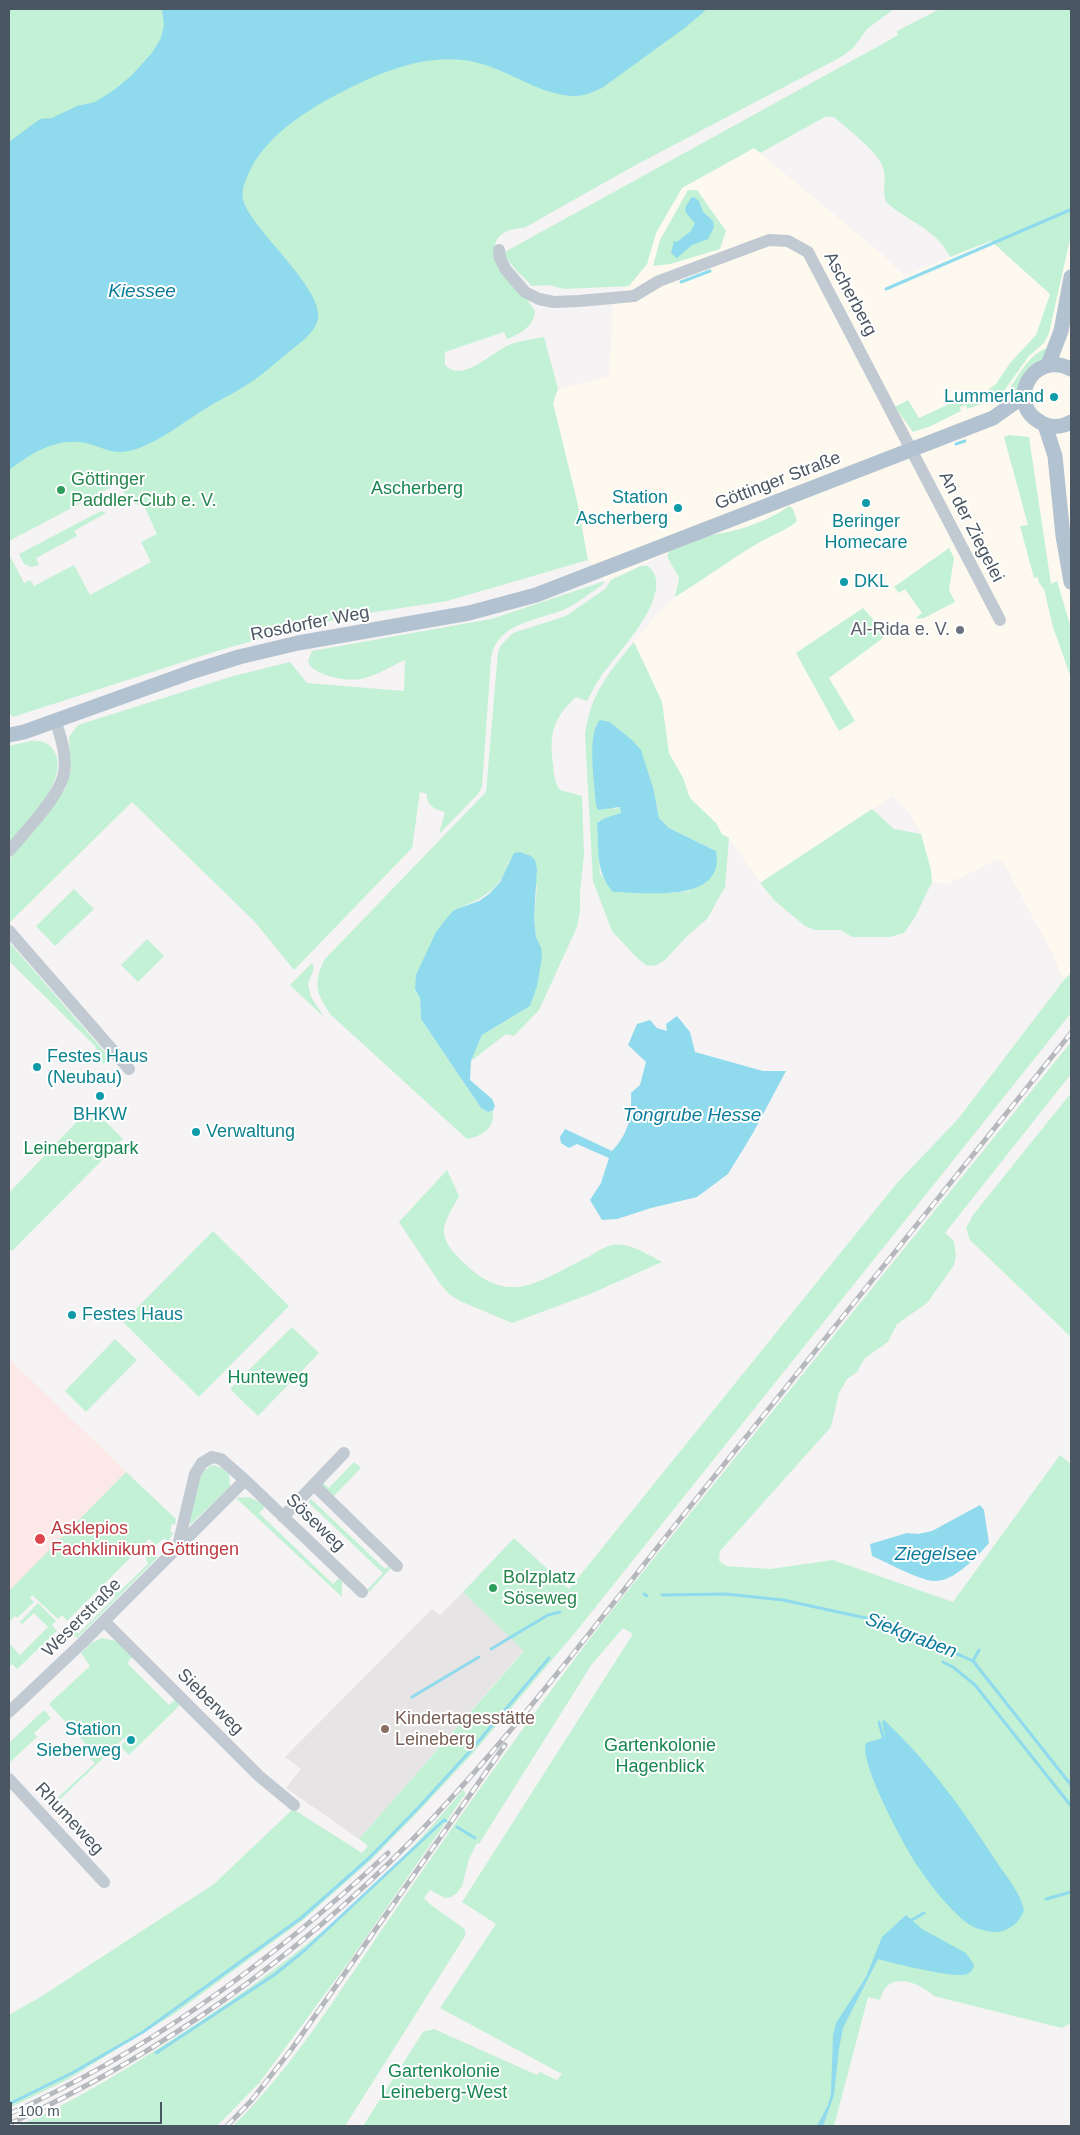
<!DOCTYPE html>
<html>
<head>
<meta charset="utf-8">
<style>
  body { margin:0 }
  #map { position:relative; width:1080px; height:2135px; overflow:hidden; background:#f5f3f3; font-family:Helvetica,sans-serif }
  canvas { display:block }
  .frame { position:absolute; inset:0; border:10px solid #4a5661; pointer-events:none }
  .scale { position:absolute; left:10px; top:2102px; width:152px; height:22px; box-sizing:border-box; border:2px solid #4a5661; border-top:0; padding-left:6px; font-size:15px; line-height:18px; white-space:nowrap; color:#4a5661; -webkit-text-stroke:4px #fff; paint-order:stroke }
</style>
</head>
<body>
<div id="map">
<canvas width="1080" height="2135"></canvas>
<div class="frame"></div>
<div class="scale">100 m</div>
</div>
<script>
const ctx = document.querySelector('canvas').getContext('2d');
ctx.lineJoin = 'round';
function fill(path, color) {
  ctx.fillStyle = color;
  ctx.fill(path, 'evenodd');
}
function trace(path, color, width, dash) {
  ctx.strokeStyle = color;
  ctx.lineWidth = width;
  ctx.lineCap = dash ? 'butt' : 'round';
  ctx.setLineDash(dash || []);
  ctx.stroke(path);
}
function label(font, color, halo, rows, align = 'center') {
  ctx.font = font + ' Helvetica,sans-serif';
  ctx.lineWidth = 4;
  ctx.setLineDash([]);
  ctx.textBaseline = 'middle';
  ctx.strokeStyle = halo;
  ctx.fillStyle = color;
  for (const [text, x, y, turn = 0] of rows) {
    ctx.save();
    ctx.translate(x, y);
    ctx.rotate((+turn || 0) * Math.PI / 180);
    ctx.textAlign = isNaN(turn) ? turn : align;
    if (halo) ctx.strokeText(text, 0, 0);
    ctx.fillText(text, 0, 0);
    ctx.restore();
  }
}
const commercial = new Path2D(`
  M 754,148 L 882,254 L 904,276 L 950,257 L 1071,210 L 1071,973 L 1064,980 L 1049,947 L 1003,862 L 997,860 L 947,884 L 932,882 L 931,870 L 921,834 L 909,812 L 893,796 L 760,883 L 732,842 L 722,834 L 716,823 L 690,798 L 683,778 L 669,753 L 650,675 L 634,642 L 653,619 L 675,597 L 678,578 L 668,558 L 668,553 L 605,581 L 588,560 L 577,501 L 553,403 L 558,389 L 609,376 L 613,302 L 647,264 L 656,233 L 682,188 Z`);
const education = new Path2D(`
  M 463,1592 L 524,1650 L 359,1839 L 286,1788 L 301,1769 L 285,1757 L 432,1609 L 440,1615 Z`);
const medical = new Path2D(`
  M 9,1359 L 132,1477 L 9,1601 Z`);
const green = new Path2D(`
  M 9,9 L 894,9 L 867,29 L 853,48 L 841,57 L 632,167 L 524,228 C 506,228 490,237 496,256 L 535,311 C 534,326 520,334 507,339 L 504,332 L 445,352 L 445,365 C 462,384 492,352 509,345 C 519,341 533,339 544,337 L 558,389 L 553,403 L 577,501 L 588,560 L 447,601 L 375,612 L 305,626 L 217,651 L 13,717 L 9,713 L 9,559 L 11,558 L 24,583 L 30,580 L 34,586 L 74,565 L 90,595 L 151,562 L 141,542 L 157,534 L 145,508 L 128,500 L 119,483 L 9,541 Z
  M 940,9 L 1071,9 L 1071,235 L 1049,333 L 1044,343 L 1029,356 L 1001,395 L 993,400 L 967,409 L 966,405 L 960,407 L 961,411 L 931,426 L 913,432 L 895,407 L 908,400 L 919,418 L 960,399 L 988,390 L 996,384 L 1010,363 L 1036,335 L 1050,294 L 991,241 L 950,257 C 938,230 907,221 886,202 C 882,190 886,182 884,171 C 881,153 848,130 834,117 L 825,117 L 760,153 L 754,148 L 682,188 L 656,233 L 647,264 L 629,286 L 564,289 L 550,285 L 532,286 L 515,269 L 503,253 L 875,48 L 898,35 L 897,31 Z
  M 688,190 L 697,190 L 726,231 L 720,249 L 670,264 L 653,266 L 660,240 Z
  M 1047,348 L 1049,354 L 1007,403 L 1005,397 C 1015,381 1028,354 1047,348 Z
  M 1009,435 L 1029,437 L 1051,584 L 1057,581 L 1071,628 L 1071,678 L 1053,627 L 1044,589 L 1039,583 L 1038,577 L 1034,578 L 1020,526 L 1028,525 L 1004,437 Z
  M 789,506 L 793,509 L 797,521 C 791,528 770,536 760,542 C 731,559 704,579 675,597 L 679,578 L 668,558 L 668,553 C 681,537 720,535 740,529 C 758,523 774,517 789,506 Z
  M 101,511 L 106,513 L 74,531 L 77,536 L 36,558 L 39,565 L 31,567 L 24,564 L 19,554 Z
  M 949,548 L 954,558 L 949,590 L 955,602 L 924,618 L 917,619 L 916,618 L 922,613 L 905,589 L 899,593 L 894,587 Z
  M 641,566 L 648,566 C 679,592 615,655 600,678 C 595,685 591,694 587,701 L 576,697 C 553,718 549,734 553,764 C 554,773 554,782 560,790 L 582,796 L 584,855 L 580,892 L 580,910 L 577,927 L 539,1010 L 514,1036 L 506,1034 L 471,1061 L 482,1035 L 530,1006 L 541,947 L 536,937 L 534,918 L 537,886 L 509,861 C 501,890 480,900 454,910 L 415,989 L 420,998 L 421,1019 L 481,1108 L 488,1112 L 493,1110 C 495,1127 484,1136 467,1139 L 331,1015 C 316,993 313,985 324,960 L 486,792 L 498,652 L 501,645 L 513,633 L 566,616 L 605,589 L 611,580 Z
  M 605,581 L 602,585 C 590,593 577,604 563,610 C 535,621 497,623 491,658 L 482,787 L 478,794 L 439,834 L 445,812 C 435,809 426,806 427,794 L 420,792 L 412,848 L 294,970 L 255,922 L 132,802 L 9,923 L 9,860 L 65,789 L 71,771 L 69,737 L 78,725 L 230,677 L 290,662 L 307,683 L 404,691 L 405,660 C 392,666 379,674 365,678 C 351,683 321,677 310,666 L 308,661 L 312,651 L 491,619 Z
  M 863,608 L 887,635 L 829,678 L 855,721 L 839,731 L 796,653 Z
  M 634,642 L 662,702 L 669,753 L 683,778 L 690,798 L 716,823 L 722,834 L 729,838 L 725,887 L 707,919 L 686,937 L 664,961 L 654,966 L 646,965 L 636,957 L 612,931 L 593,881 L 585,735 C 591,692 608,674 634,642 ZM 610,722 L 618,729 L 654,791 L 659,818 L 669,828 L 716,851 L 689,891 L 671,893 L 613,892 L 600,873 L 597,823 L 605,818 L 621,814 L 620,807 L 615,809 L 610,807 L 593,749 L 596,724 Z
  M 30,741 C 40,740 49,742 54,751 C 71,779 25,824 9,844 L 9,746 Z
  M 872,809 L 894,829 L 921,834 L 931,870 L 932,882 L 915,917 L 904,933 L 890,937 L 852,937 L 841,930 L 815,930 L 805,926 L 775,901 L 760,883 Z
  M 74,889 L 94,909 L 55,946 L 36,926 Z
  M 147,939 L 164,956 L 138,982 L 121,965 Z
  M 9,942 L 110,1058 L 103,1064 L 95,1046 L 9,961 Z
  M 312,963 L 314,968 L 308,984 L 311,997 L 324,1017 L 290,985 Z
  M 1071,973 L 1071,1013 L 574,1634 L 474,1752 L 420,1810 L 371,1860 L 303,1920 L 177,2012 L 67,2080 L 9,2108 L 9,2015 L 42,1996 L 214,1884 L 293,1809 L 362,1853 L 368,1846 L 359,1839 L 524,1651 L 463,1592 L 514,1538 L 569,1589 L 897,1183 L 958,1119 L 1064,980 Z
  M 1071,1042 L 1071,1074 L 945,1233 L 954,1241 L 956,1256 L 954,1265 L 927,1303 L 897,1324 L 888,1342 L 865,1358 L 857,1372 L 847,1379 L 839,1393 L 831,1427 L 720,1551 L 719,1561 L 726,1566 L 770,1569 L 833,1560 L 953,1602 L 1060,1455 L 1071,1464 L 1071,2023 L 1062,2028 L 934,1996 C 917,1981 887,1970 880,2000 L 868,1997 L 834,2126 L 363,2126 L 423,2032 L 434,2029 L 537,2075 L 540,2072 L 557,2080 L 562,2074 L 440,2008 L 496,1924 L 462,1902 L 633,1634 L 623,1628 L 592,1664 L 479,1844 L 477,1843 L 469,1859 L 462,1886 L 457,1893 L 451,1897 L 445,1898 L 430,1890 L 424,1898 L 431,1905 L 462,1927 L 465,1930 L 465,1936 L 345,2126 L 233,2126 C 296,2064 342,1987 392,1915 C 462,1813 533,1712 609,1614 Z
  M 1071,1093 L 1071,1337 L 970,1240 L 966,1228 L 973,1215 Z
  M 84,1114 L 90,1118 L 105,1121 L 123,1139 L 12,1251 L 9,1248 L 9,1193 Z
  M 447,1170 L 459,1196 C 444,1224 434,1233 460,1259 C 508,1309 537,1282 588,1257 C 595,1253 605,1246 612,1245 C 629,1242 648,1255 662,1262 L 590,1294 L 512,1323 L 460,1301 L 449,1294 L 441,1285 L 399,1222 Z
  M 213,1231 L 289,1306 L 199,1397 L 123,1322 Z
  M 292,1327 L 319,1353 L 258,1416 L 230,1389 Z
  M 115,1339 L 137,1360 L 86,1412 L 65,1391 Z
  M 354,1462 L 361,1468 L 333,1497 L 320,1485 L 322,1482 L 329,1488 Z
  M 213,1465 L 222,1468 L 229,1474 L 230,1487 L 191,1524 L 190,1521 C 194,1504 194,1471 213,1465 Z
  M 126,1472 L 176,1519 L 175,1525 L 172,1524 L 170,1532 L 173,1533 L 163,1552 L 161,1550 L 168,1543 L 164,1538 L 156,1545 L 149,1539 L 67,1621 L 62,1615 L 58,1619 L 32,1595 L 30,1598 L 34,1602 L 17,1618 L 15,1616 L 9,1622 L 9,1591 Z
  M 248,1497 L 258,1501 L 265,1507 L 259,1513 L 333,1584 L 339,1578 L 342,1580 L 342,1597 L 236,1498 Z
  M 311,1499 L 385,1569 L 389,1566 L 391,1568 L 369,1592 L 367,1590 L 383,1573 L 308,1502 Z
  M 149,1553 L 158,1557 L 77,1638 L 69,1630 L 75,1625 L 78,1634 L 115,1597 L 112,1588 L 115,1585 L 118,1593 L 148,1564 L 145,1555 Z
  M 38,1603 L 56,1621 L 52,1625 L 57,1631 L 17,1669 L 12,1664 L 9,1667 L 9,1643 L 20,1655 L 48,1627 L 34,1613 L 22,1624 L 20,1622 Z
  M 102,1638 L 116,1641 L 133,1656 L 127,1663 L 169,1705 L 176,1699 L 181,1704 L 129,1755 L 120,1746 L 126,1740 L 124,1738 L 51,1808 L 49,1806 L 95,1763 L 89,1757 L 93,1752 L 49,1704 L 90,1666 L 81,1653 L 91,1643 Z
  M 44,1710 L 51,1718 L 34,1733 L 37,1737 L 9,1763 L 9,1743 Z
  M 463,1790 L 466,1793 L 353,1956 L 260,2082 L 217,2126 L 18,2126 C 71,2103 122,2072 170,2041 C 255,1987 338,1925 408,1852 C 427,1832 445,1811 463,1790 Z`);
const water = new Path2D(`
  M 162,9 L 707,9 L 686,27 L 602,88 C 593,92 585,96 575,96 C 543,96 513,73 482,64 C 441,52 398,65 360,83 C 318,103 265,132 247,177 C 244,184 241,193 243,200 C 252,232 333,295 316,325 C 310,336 300,343 290,351 C 279,360 269,369 257,378 C 241,390 222,398 205,409 C 182,423 149,450 122,452 C 110,453 98,446 86,443 C 56,437 32,453 9,470 L 9,142 L 40,119 L 52,118 L 77,106 L 95,102 L 114,90 L 131,76 L 152,53 L 161,38 L 164,25 Z
  M 694,197 L 699,201 L 703,212 L 713,221 L 714,227 L 708,239 L 692,245 L 677,258 L 671,253 L 674,241 L 677,242 L 691,231 L 695,223 L 686,213 L 685,208 L 691,198 Z
  M 600,720 L 610,722 L 632,740 L 641,750 L 654,791 L 659,818 L 669,828 L 716,851 C 726,905 644,892 613,892 C 595,872 599,848 597,823 L 605,818 L 621,813 L 620,807 L 598,810 L 596,805 C 595,785 586,734 600,720 Z
  M 520,852 L 531,856 L 535,860 L 537,869 L 534,918 L 536,937 L 541,947 L 542,957 L 537,986 L 530,1006 L 482,1035 L 471,1061 L 470,1080 L 492,1099 L 495,1106 L 493,1110 L 488,1112 L 481,1108 L 421,1019 L 420,998 L 415,989 L 416,975 L 436,932 L 446,919 L 454,910 L 479,901 L 489,894 L 500,882 L 514,853 Z
  M 677,1016 L 690,1032 L 695,1052 L 763,1071 L 786,1071 L 753,1133 L 728,1174 L 697,1197 L 651,1208 L 617,1219 L 602,1220 L 590,1200 L 601,1183 L 609,1158 L 577,1144 L 569,1148 L 561,1143 L 560,1137 L 565,1129 L 612,1151 C 629,1133 632,1116 631,1093 L 640,1085 L 646,1062 L 628,1045 L 637,1024 L 650,1020 L 657,1028 L 667,1031 L 666,1024 Z
  M 980,1505 L 984,1510 L 989,1543 C 977,1557 953,1583 933,1581 C 917,1579 888,1563 872,1556 L 870,1544 L 907,1533 L 918,1534 L 932,1531 Z
  M 884,1720 C 929,1762 963,1810 996,1861 C 1006,1876 1020,1892 1024,1910 C 1020,1921 1013,1927 1003,1931 C 991,1934 976,1929 967,1923 C 950,1910 930,1885 919,1868 C 906,1850 858,1761 866,1743 L 885,1737 L 882,1721 Z
  M 906,1915 L 922,1929 L 966,1953 L 974,1965 C 973,1969 972,1972 967,1974 C 956,1979 892,1963 878,1959 L 843,2028 L 839,2049 L 834,2095 L 823,2126 L 817,2126 L 828,2105 L 831,2094 L 833,2035 L 836,2023 L 866,1977 L 882,1937 Z`);
const stream = new Path2D(`
  M 681,282 L 710,271
  M 886,289 L 1070,210
  M 956,444 L 965,441
  M 644,1594 L 647,1596
  M 662,1595 L 726,1594 L 783,1600 L 875,1620 L 962,1656 L 973,1661 L 1071,1785
  M 491,1649 L 548,1615 L 560,1612
  M 973,1661 L 979,1650
  M 943,1662 L 953,1667 L 975,1685 L 1071,1806
  M 412,1697 L 479,1657
  M 879,1722 L 884,1740
  M 457,1827 L 475,1838
  M 1046,1899 L 1071,1892
  M 910,1921 L 924,1913
  M 156,2053 L 274,1975 L 305,1950 L 444,1820 L 446,1821
  M 9,2104 L 72,2073 L 143,2032 L 301,1918 L 368,1859 L 418,1808 L 472,1749 L 549,1658`);
const minor = new Path2D(`
  M 499,250 L 500,258 L 506,270 L 525,292 L 539,299 L 554,302 L 579,301 L 634,296 L 659,281 L 769,240 L 788,241 L 808,252 L 1000,620
  M 9,851 C 24,833 60,796 64,773 C 67,756 61,737 55,720
  M 9,931 L 129,1069
  M 245,1480 L 362,1592
  M 314,1485 L 397,1566
  M 283,1517 L 344,1453
  M 104,1621 L 259,1776 L 294,1805
  M 9,1712 L 81,1644 L 245,1480 L 221,1459 L 212,1457 L 202,1463 L 195,1474 L 178,1546
  M 9,1779 L 104,1882`);
const major = new Path2D(`
  M 1048,365 L 1061,331 L 1071,277
  M 1071,369 C 1032,349 1004,405 1042,423 C 1051,428 1062,427 1071,422
  M 1045,425 L 1055,456 L 1063,536 L 1071,582
  M 9,735 L 24,732 L 194,671 L 239,657 L 298,643 L 469,613 L 536,595 L 993,418 L 1024,396`);
const rail = new Path2D(`
  M 9,2114 C 149,2051 276,1958 388,1853
  M 9,2124 C 158,2056 296,1958 411,1841 C 513,1736 601,1617 693,1503 C 819,1346 945,1190 1071,1033
  M 227,2126 L 251,2101 L 291,2050 L 505,1745`);
const markers = [
  [1054,397,5,"#0f9aa8"],
  [61,490,5,"#2e9e5b"],
  [866,503,5,"#0f9aa8"],
  [678,508,5,"#0f9aa8"],
  [844,582,5,"#0f9aa8"],
  [960,630,5,"#6b7280"],
  [37,1067,5,"#0f9aa8"],
  [100,1096,5,"#0f9aa8"],
  [196,1132,5,"#0f9aa8"],
  [72,1315,5,"#0f9aa8"],
  [40,1539,6,"#e0444e"],
  [493,1588,5,"#2e9e5b"],
  [385,1729,5,"#8d6e63"],
  [131,1740,5,"#0f9aa8"]
];
const streetNames = [
  ["Ascherberg",850,294,62],
  ["Göttinger Straße",778,481,-21],
  ["An der Ziegelei",971,527,63],
  ["Rosdorfer Weg",310,624,-11],
  ["Söseweg",315,1523,44],
  ["Weserstraße",82,1618,-45],
  ["Sieberweg",210,1702,45],
  ["Rhumeweg",69,1819,47]
];
const cultureNames = [
  ["Lummerland",1044,397,"right"],
  ["Station",668,498,"right"],
  ["Ascherberg",668,519,"right"],
  ["Beringer",866,522,"center"],
  ["Homecare",866,543,"center"],
  ["DKL",854,582],
  ["Festes Haus",47,1057],
  ["(Neubau)",47,1078],
  ["BHKW",100,1115,"center"],
  ["Verwaltung",206,1132],
  ["Festes Haus",82,1315],
  ["Station",121,1730,"right"],
  ["Sieberweg",121,1751,"right"]
];
const leisureNames = [
  ["Göttinger",71,480],
  ["Paddler-Club e. V.",71,501],
  ["Bolzplatz",503,1578],
  ["Söseweg",503,1599]
];
const parkNames = [
  ["Ascherberg",417,489],
  ["Leinebergpark",81,1149],
  ["Hunteweg",268,1378],
  ["Gartenkolonie",660,1746],
  ["Hagenblick",660,1767],
  ["Gartenkolonie",444,2072],
  ["Leineberg-West",444,2093]
];
const worshipNames = [
  ["Al-Rida e. V.",950,630]
];
const healthNames = [
  ["Asklepios",51,1529],
  ["Fachklinikum Göttingen",51,1550]
];
const educationNames = [
  ["Kindertagesstätte",395,1719],
  ["Leineberg",395,1740]
];
const waterNames = [
  ["Kiessee",142,292],
  ["Tongrube Hesse",692,1116],
  ["Ziegelsee",936,1555],
  ["Siekgraben",911,1636,21]
];
fill(commercial, '#fdf9ef');
fill(education, '#e6e4e5');
fill(medical, '#fce8e6');
fill(green, '#c3f1d5');
fill(water, '#90daee');
trace(stream, '#90daee', 3);
trace(minor, '#c1cad2', 12);
trace(major, '#b3c2d1', 15);
trace(rail, '#b5b8bd', 5);
trace(rail, '#fff', 3, [9]);
for (const [x, y, r, color] of markers) {
  const dot = new Path2D();
  dot.arc(x, y, r, 0, 2 * Math.PI);
  ctx.fillStyle = color;
  ctx.fill(dot);
  trace(dot, '#fff', 2);
}
label('18px', '#4a5661', '#fff', streetNames);
label('18px', '#0d838f', '#fff', cultureNames, 'left');
label('18px', '#27864d', '#fff', leisureNames, 'left');
label('18px', '#17864f', '#fff', parkNames);
label('18px', '#5b616d', '#fff', worshipNames, 'right');
label('18px', '#be3a42', '#fff', healthNames, 'left');
label('18px', '#785e54', '#fff', educationNames, 'left');
label('italic 19px', '#0c7c9b', '#fff', waterNames);
</script>
</body>
</html>
